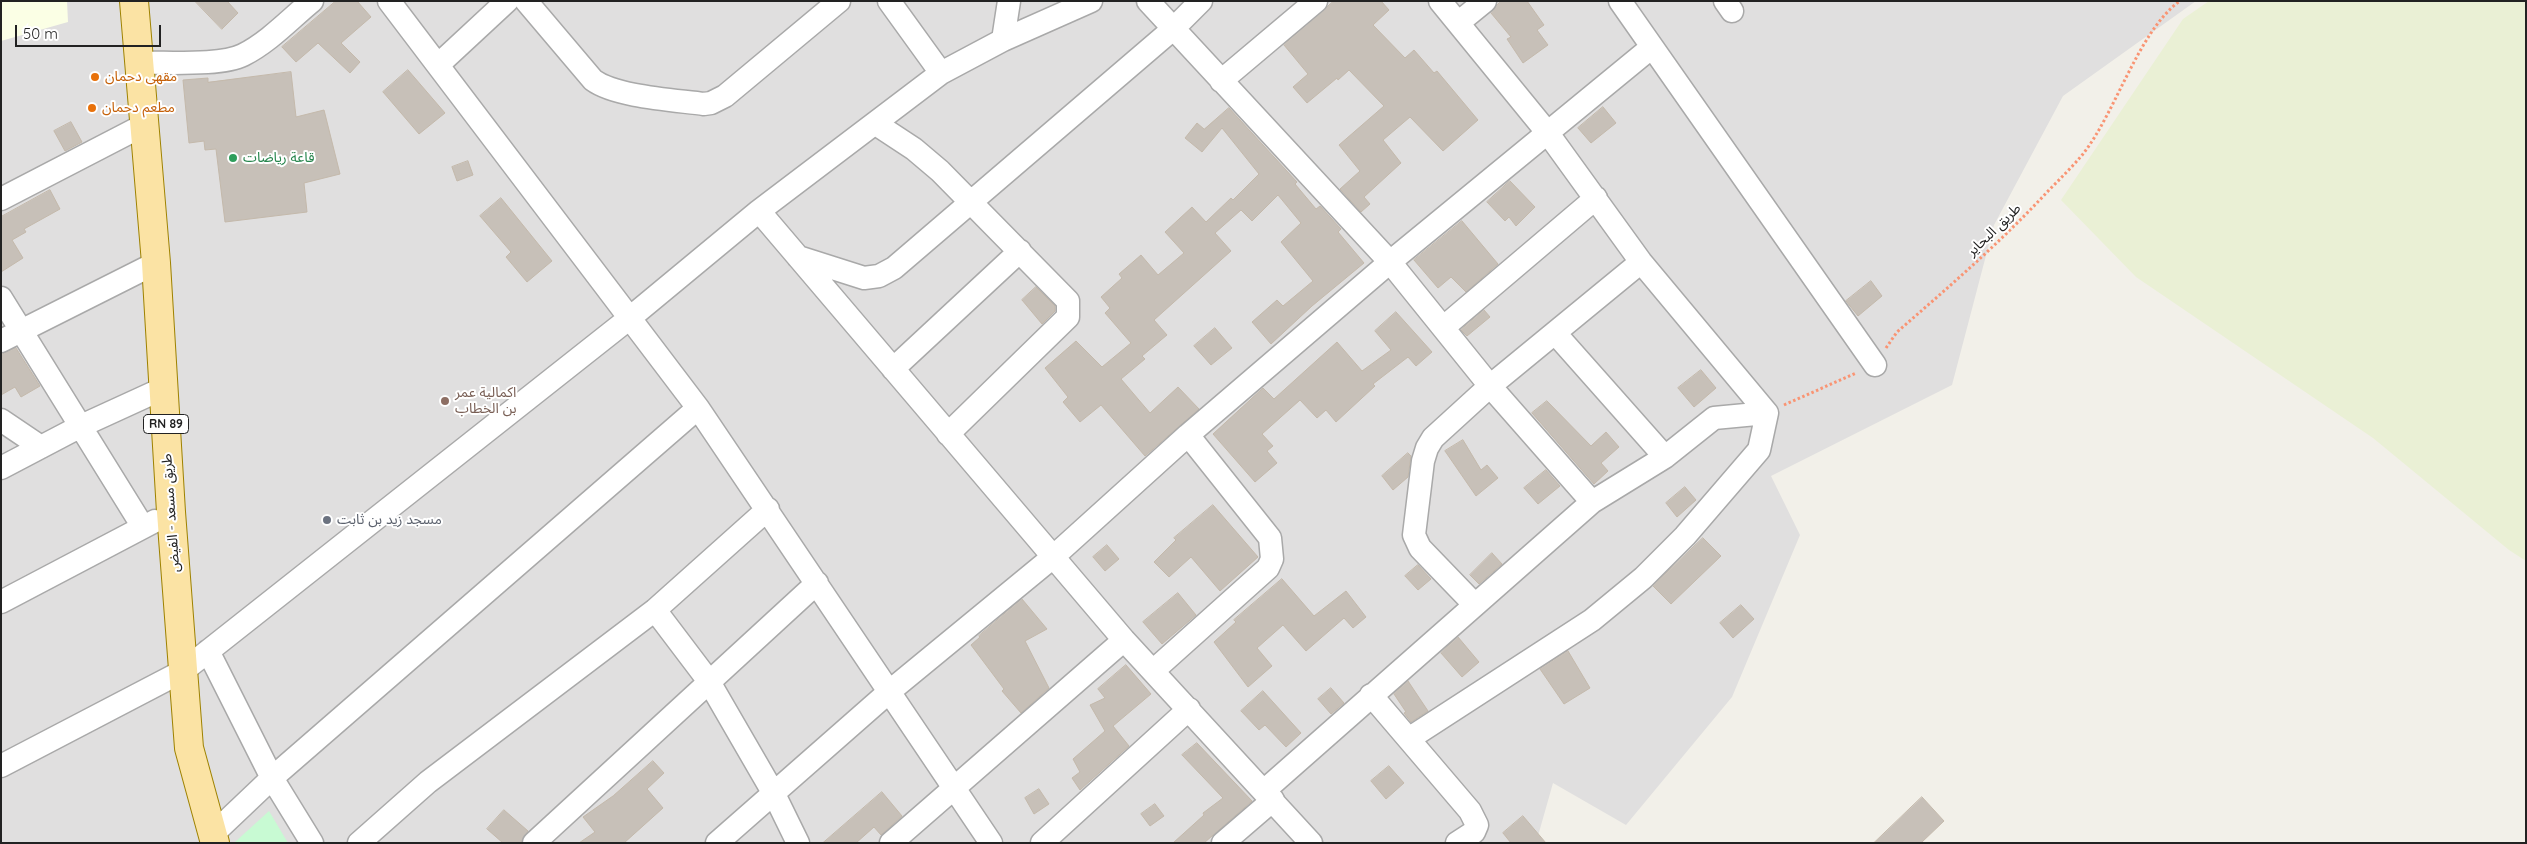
<!DOCTYPE html>
<html>
<head>
<meta charset="utf-8">
<style>
  body { margin:0 }
  #map { position:relative; width:2527px; height:844px; overflow:hidden; background:#f2f0e9; font-family:Quicksand,sans-serif }
  canvas { display:block }
  .frame { position:absolute; inset:0; border:2px solid #222; pointer-events:none }
  .scale { position:absolute; left:15px; top:25px; width:146px; height:22px; box-sizing:border-box; border:2px solid #222; border-top:0; padding-left:6px; font-size:15px; line-height:18px; white-space:nowrap; color:#222; -webkit-text-stroke:4px #fff; paint-order:stroke }
</style>
</head>
<body>
<div id="map">
<canvas width="2527" height="844"></canvas>
<div class="frame"></div>
<div class="scale">50 m</div>
</div>
<script>
const ctx = document.querySelector('canvas').getContext('2d');
ctx.lineJoin = 'round';
function fill(path, color) {
  ctx.fillStyle = color;
  ctx.fill(path, 'evenodd');
}
function trace(path, color, width, dash) {
  ctx.strokeStyle = color;
  ctx.lineWidth = width;
  ctx.lineCap = dash ? 'butt' : 'round';
  ctx.setLineDash(dash || []);
  ctx.stroke(path);
}
function label(font, color, halo, rows, align = 'center') {
  ctx.font = font + ' Quicksand,"Noto Sans Arabic",sans-serif';
  ctx.lineWidth = 4;
  ctx.setLineDash([]);
  ctx.textBaseline = 'middle';
  ctx.strokeStyle = halo;
  ctx.fillStyle = color;
  for (const [text, x, y, turn = 0] of rows) {
    ctx.save();
    ctx.translate(x, y);
    ctx.rotate((+turn || 0) * Math.PI / 180);
    ctx.textAlign = isNaN(turn) ? turn : align;
    if (halo) ctx.strokeText(text, 0, 0);
    ctx.fillText(text, 0, 0);
    ctx.restore();
  }
}
const residential = new Path2D(`
  M 1,1 L 2196,1 L 2063,96 L 1994,225 L 1952,385 L 1771,476 L 1800,535 L 1732,697 L 1626,825 L 1553,783 L 1536,843 L 1,843 Z`);
const education = new Path2D(`
  M 1,1 L 67,1 L 68,22 L 1,41 Z`);
const farmland = new Path2D(`
  M 2209,1 L 2526,1 L 2526,561 L 2509,550 L 2373,438 L 2136,277 L 2061,200 L 2183,19 Z`);
const park = new Path2D(`
  M 269,811 L 288,843 L 236,843 L 235,842 Z`);
const building = new Path2D(`
  M 195,1 L 227,1 L 238,13 L 222,29 Z
  M 336,1 L 357,1 L 371,17 L 341,43 L 360,62 L 350,73 L 318,43 L 296,62 L 282,47 Z
  M 1334,1 L 1381,1 L 1389,10 L 1373,25 L 1405,58 L 1414,50 L 1434,73 L 1437,71 L 1478,120 L 1443,151 L 1410,117 L 1383,140 L 1401,163 L 1364,197 L 1370,204 L 1361,212 L 1340,189 L 1360,171 L 1339,145 L 1384,106 L 1349,70 L 1338,80 L 1337,78 L 1307,103 L 1293,87 L 1308,74 L 1284,45 Z
  M 1501,1 L 1527,1 L 1544,25 L 1537,30 L 1548,45 L 1523,63 L 1507,39 L 1511,37 L 1491,13 Z
  M 408,70 L 445,113 L 419,134 L 383,92 Z
  M 291,72 L 296,117 L 324,110 L 340,174 L 304,183 L 307,212 L 225,222 L 216,149 L 205,150 L 204,141 L 189,143 L 183,80 L 208,78 L 208,82 Z
  M 1603,107 L 1616,123 L 1591,143 L 1578,128 Z
  M 1229,108 L 1297,182 L 1295,184 L 1316,209 L 1320,206 L 1341,229 L 1338,232 L 1364,263 L 1312,306 L 1271,344 L 1252,322 L 1277,300 L 1283,306 L 1313,281 L 1281,242 L 1301,223 L 1278,195 L 1252,221 L 1241,210 L 1215,233 L 1231,251 L 1154,320 L 1167,335 L 1142,356 L 1145,359 L 1121,379 L 1150,413 L 1178,387 L 1199,409 L 1145,456 L 1101,405 L 1080,422 L 1063,402 L 1068,397 L 1045,368 L 1076,341 L 1102,367 L 1131,343 L 1105,313 L 1110,308 L 1101,297 L 1122,278 L 1119,274 L 1141,255 L 1158,275 L 1184,253 L 1165,232 L 1192,207 L 1206,222 L 1231,198 L 1233,200 L 1259,174 L 1222,128 L 1202,152 L 1185,138 L 1197,123 L 1204,129 Z
  M 71,122 L 82,142 L 65,151 L 54,131 Z
  M 468,161 L 473,175 L 457,181 L 452,167 Z
  M 1510,181 L 1535,207 L 1516,226 L 1509,217 L 1505,221 L 1487,202 Z
  M 50,190 L 60,209 L 24,229 L 26,232 L 12,240 L 23,258 L 1,272 L 1,217 Z
  M 501,198 L 552,261 L 527,282 L 506,257 L 511,252 L 480,216 Z
  M 1462,221 L 1498,264 L 1466,292 L 1451,277 L 1438,288 L 1414,260 Z
  M 1871,281 L 1882,296 L 1858,316 L 1846,301 Z
  M 1036,287 L 1055,306 L 1055,311 L 1042,324 L 1022,300 Z
  M 1484,310 L 1490,317 L 1467,336 L 1461,330 Z
  M 1396,312 L 1432,352 L 1416,366 L 1408,357 L 1373,384 L 1375,386 L 1336,422 L 1326,410 L 1317,418 L 1300,400 L 1262,434 L 1273,446 L 1267,451 L 1277,463 L 1255,482 L 1213,434 L 1263,388 L 1274,399 L 1337,342 L 1362,371 L 1391,350 L 1375,331 Z
  M 1215,328 L 1232,348 L 1211,365 L 1194,346 Z
  M 16,348 L 40,386 L 21,397 L 15,387 L 1,395 L 1,355 Z
  M 1701,370 L 1716,388 L 1694,407 L 1678,388 Z
  M 1547,401 L 1591,446 L 1606,432 L 1619,447 L 1601,463 L 1608,471 L 1594,484 L 1532,413 Z
  M 1463,440 L 1481,470 L 1487,465 L 1498,478 L 1476,496 L 1445,451 Z
  M 1408,453 L 1411,456 L 1408,477 L 1393,490 L 1382,476 Z
  M 1546,470 L 1560,486 L 1538,504 L 1524,488 Z
  M 1685,487 L 1696,500 L 1677,517 L 1666,503 Z
  M 1213,505 L 1258,557 L 1220,591 L 1191,557 L 1169,577 L 1154,562 L 1176,540 L 1174,538 Z
  M 1703,538 L 1721,556 L 1671,604 L 1653,586 Z
  M 1107,545 L 1119,559 L 1105,571 L 1093,557 Z
  M 1492,553 L 1502,564 L 1479,584 L 1470,575 Z
  M 1418,565 L 1431,579 L 1418,590 L 1405,576 Z
  M 1282,579 L 1314,616 L 1346,591 L 1366,617 L 1353,628 L 1344,618 L 1306,651 L 1283,625 L 1257,648 L 1272,666 L 1248,687 L 1214,642 L 1236,622 L 1234,620 Z
  M 1178,593 L 1196,615 L 1162,644 L 1143,622 Z
  M 1022,599 L 1047,629 L 1025,641 L 1049,688 L 1021,713 L 1002,691 L 1004,689 L 971,645 L 980,637 L 979,636 Z
  M 1741,605 L 1754,619 L 1733,638 L 1720,623 Z
  M 1458,637 L 1479,662 L 1462,677 L 1441,653 Z
  M 1568,651 L 1590,688 L 1564,704 L 1540,669 Z
  M 1126,665 L 1151,694 L 1113,726 L 1129,746 L 1080,790 L 1072,778 L 1080,772 L 1073,759 L 1105,731 L 1090,705 L 1105,698 L 1098,689 Z
  M 1408,681 L 1428,711 L 1411,722 L 1404,713 L 1406,712 L 1394,694 Z
  M 1331,688 L 1344,703 L 1331,714 L 1318,699 Z
  M 1263,691 L 1301,733 L 1286,747 L 1265,725 L 1259,730 L 1241,711 Z
  M 1197,743 L 1252,801 L 1204,843 L 1173,843 L 1204,815 L 1203,813 L 1223,798 L 1182,755 Z
  M 653,761 L 664,773 L 647,789 L 663,808 L 624,843 L 579,843 L 595,832 L 583,817 L 613,796 Z
  M 1389,766 L 1404,783 L 1386,799 L 1371,781 Z
  M 1039,789 L 1049,804 L 1034,814 L 1025,798 Z
  M 882,792 L 902,816 L 881,835 L 874,827 L 856,843 L 823,843 Z
  M 1922,797 L 1944,821 L 1921,843 L 1874,843 Z
  M 1155,804 L 1164,816 L 1150,826 L 1141,814 Z
  M 504,810 L 528,831 L 521,843 L 503,843 L 487,829 Z
  M 1523,816 L 1546,843 L 1511,843 L 1503,833 Z`);
const path = new Path2D(`
  M 1886,348 L 1897,332 C 1950,286 2002,241 2049,190 C 2061,178 2073,166 2083,154 C 2116,112 2139,30 2180,1
  M 1784,405 L 1856,373`);
const minor = new Path2D(`
  M 389,1 L 698,408 L 991,843
  M 526,1 L 593,80 C 616,97 675,100 704,104 L 711,103 L 725,96 L 839,1
  M 889,1 L 941,73
  M 1148,1 L 1390,262 L 1490,386 L 1592,502
  M 1620,1 L 1875,365
  M 1725,1 L 1732,11
  M 1458,23 L 1485,1
  M 1003,40 L 1009,1
  M 140,63 C 166,62 221,66 243,55 C 269,42 290,19 312,1
  M 438,65 L 507,1
  M 1221,81 L 1316,1
  M 876,124 L 914,149 L 940,171 L 1068,301 L 1068,317 L 948,434
  M 1,199 L 144,125
  M 759,211 L 941,73 L 1003,40 L 1091,1
  M 798,257 L 864,278 L 879,276 L 894,268 L 1173,29 L 1201,1
  M 1,298 L 143,527
  M 1444,327 L 1596,198
  M 1555,333 L 1665,457
  M 1,341 L 156,263
  M 893,369 L 1020,251
  M 1,420 L 41,447
  M 1,468 L 81,426 L 164,388
  M 1,602 L 155,521
  M 1475,605 L 1420,548 L 1414,535 L 1423,461 L 1427,448 L 1433,438 L 1490,386 L 1641,262
  M 655,610 L 708,680 L 774,794 L 798,843
  M 208,651 L 272,778 L 312,843
  M 1153,671 L 1268,568 L 1272,559 L 1270,538 L 1188,435
  M 1371,695 L 1470,811 L 1477,825 L 1474,832 L 1457,843
  M 1410,738 L 1592,620 L 1643,578 L 1685,536 L 1759,450 L 1767,413
  M 1,766 L 183,671 L 631,317 L 759,211 L 1124,640 L 1311,843
  M 1265,790 L 1592,502 L 1665,457 L 1714,418 L 1767,413 L 1641,262 L 1547,132 L 1440,1
  M 213,834 L 272,778 L 698,408
  M 359,843 L 428,782 L 655,610 L 768,509
  M 534,843 L 817,583
  M 717,843 L 890,691 L 1053,557 L 1188,435 L 1390,262 L 1652,47
  M 891,843 L 1124,640
  M 1042,843 L 1189,709
  M 1223,843 L 1273,800`);
const major = new Path2D(`
  M 134,1 L 156,263 L 171,512 L 189,748 L 215,843`);
const markers = [
  [95,77,5,"#e8710a"],
  [92,108,5,"#e8710a"],
  [233,158,5,"#2e9e5b"],
  [445,401,5,"#8d6e63"],
  [327,520,5,"#6b7280"]
];
const shields = [
  [166,424,45]
];
const shieldNames = [
  ["RN 89",166,424]
];
const foodNames = [
  ["مقهى دحمان",105,77],
  ["مطعم دحمان",102,108]
];
const leisureNames = [
  ["قاعة رياضات",243,158]
];
const streetNames = [
  ["طريق البحاير",1994,230,-44],
  ["طريق مسعد - الفيض",171,513,-94]
];
const educationNames = [
  ["اكمالية عمر",455,393],
  ["بن الخطاب",455,409]
];
const worshipNames = [
  ["مسجد زيد بن ثابت",337,520]
];
fill(residential, '#e0dfdf');
fill(education, '#fbffe5');
fill(farmland, '#eaf0d5');
fill(park, '#c8fad3');
fill(building, '#c7c0b8');
trace(building, '#c4b9ab', 1);
trace(minor, '#a9a9a9', 25);
trace(major, '#9e8201', 30);
trace(path, '#f99473', 3, [2.5, 2.5]);
trace(minor, '#fff', 22);
trace(major, '#fbe3a4', 28);
for (const [x, y, r, color] of markers) {
  const dot = new Path2D();
  dot.arc(x, y, r, 0, 2 * Math.PI);
  ctx.fillStyle = color;
  ctx.fill(dot);
  trace(dot, '#fff', 2);
}
for (const [x, y, w] of shields) {
  const box = new Path2D();
  box.roundRect(x - w / 2, y - 9.5, w, 19, 4);
  ctx.fillStyle = '#fff';
  ctx.fill(box);
  trace(box, '#222', 1);
}
label('bold 12px', '#222', null, shieldNames);
label('14px', '#c56008', '#fff', foodNames, 'left');
label('14px', '#27864d', '#fff', leisureNames, 'left');
label('14px', '#222', '#fff', streetNames);
label('14px', '#785e54', '#fff', educationNames, 'left');
label('14px', '#5b616d', '#fff', worshipNames, 'left');
</script>
</body>
</html>
